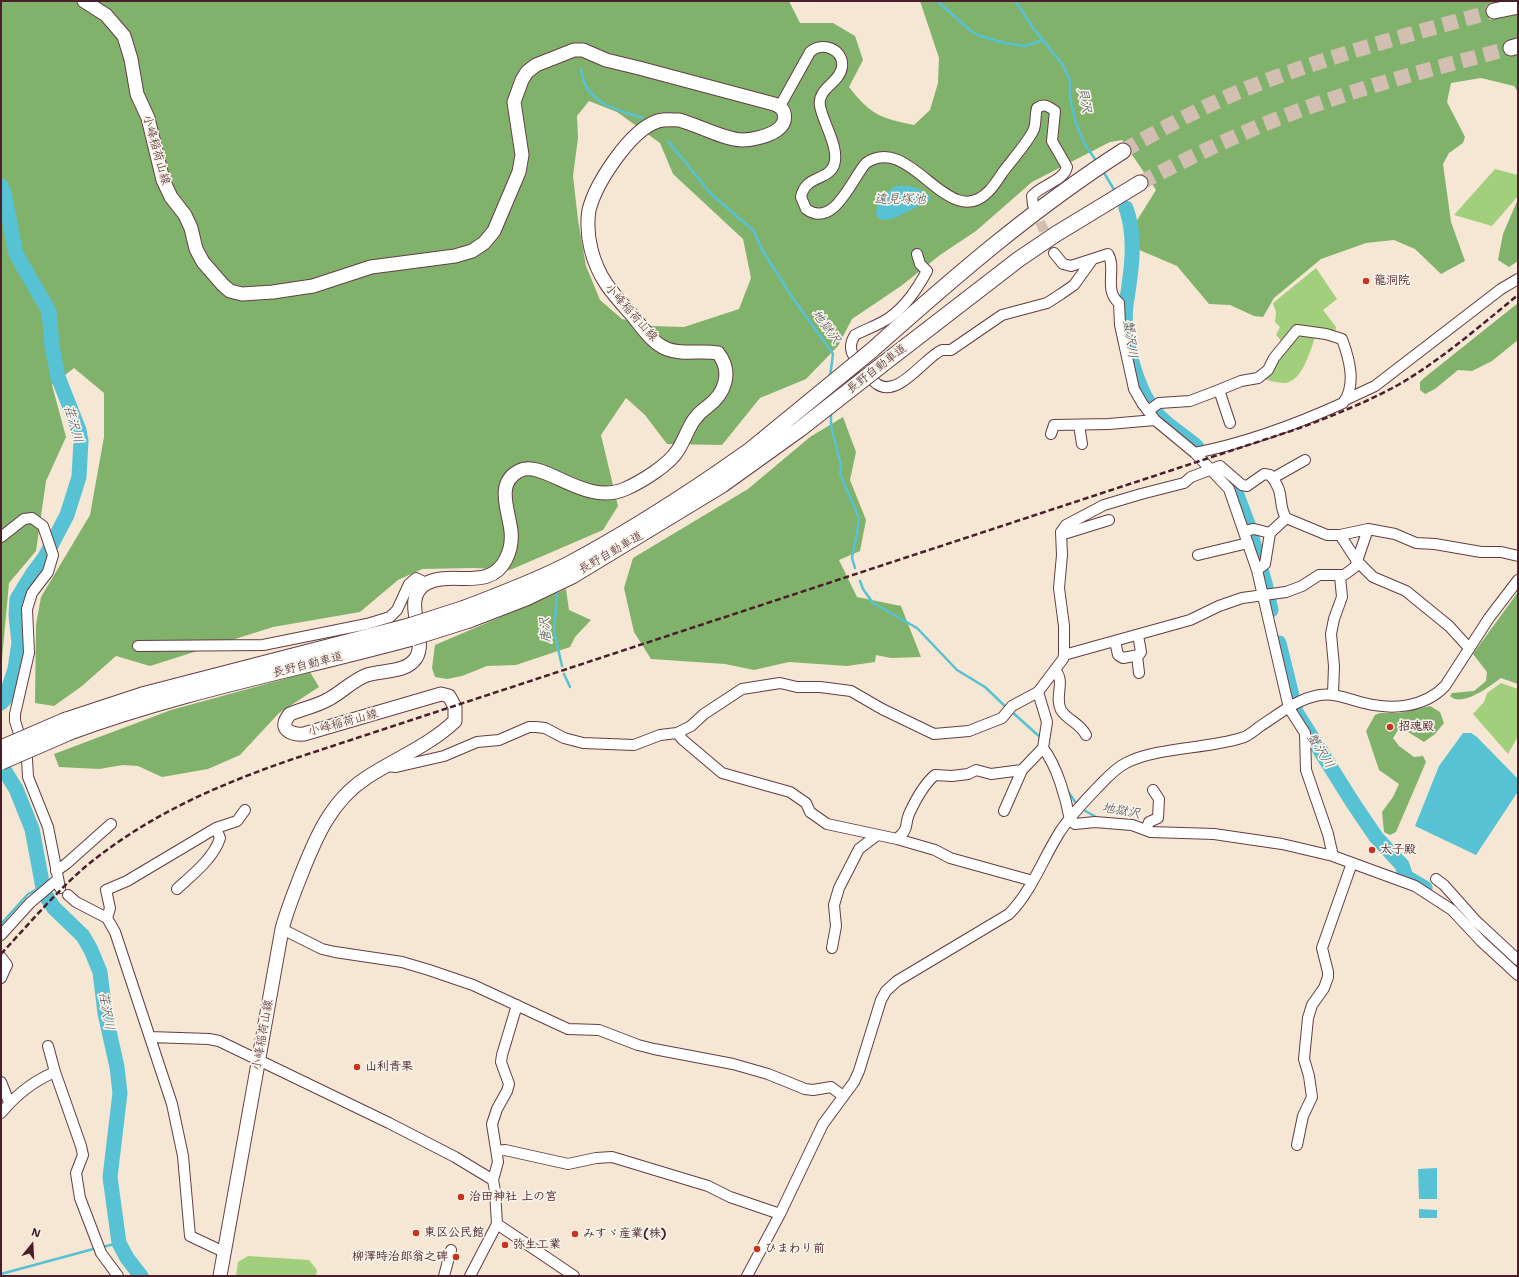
<!DOCTYPE html>
<html>
<head>
<meta charset="utf-8">
<style>
  body { margin:0 }
  #map { position:relative; width:1519px; height:1277px; overflow:hidden; background:#f5e7d3; font-family:"Shantell Sans",sans-serif }
  canvas { display:block }
  .frame { position:absolute; inset:0; border:2px solid #4a1f2b; pointer-events:none }
  .north { position:absolute; left:12px; top:1225px; width:40px; height:40px; -webkit-text-stroke:3px #f7f3e8; paint-order:stroke; rotate:18deg; font-size:11px; font-weight:700; line-height:16px; text-align:center; color:#4a1f2b }
  .north::after { content:''; display:block; margin:auto; width:14px; height:18px; background:#4a1f2b; clip-path:polygon(50% 0,100% 100%,50% 72%,0 100%) }
</style>
</head>
<body>
<div id="map">
<canvas width="1519" height="1277"></canvas>
<div class="frame"></div>
<div class="north">N</div>
</div>
<script>
const ctx = document.querySelector('canvas').getContext('2d');
ctx.lineJoin = 'round';
function fill(path, color) {
  ctx.fillStyle = color;
  ctx.fill(path, 'evenodd');
}
function trace(path, color, width, dash) {
  ctx.strokeStyle = color;
  ctx.lineWidth = width;
  ctx.lineCap = dash ? 'butt' : 'round';
  ctx.setLineDash(dash || []);
  ctx.stroke(path);
}
function label(font, color, halo, rows, align = 'center') {
  ctx.font = font + ' "Shantell Sans","Klee One",sans-serif';
  ctx.lineWidth = 3.5;
  ctx.setLineDash([]);
  ctx.textBaseline = 'middle';
  ctx.strokeStyle = halo;
  ctx.fillStyle = color;
  for (const [text, x, y, turn = 0] of rows) {
    ctx.save();
    ctx.translate(x, y);
    ctx.rotate((+turn || 0) * Math.PI / 180);
    ctx.textAlign = isNaN(turn) ? turn : align;
    if (halo) ctx.strokeText(text, 0, 0);
    ctx.fillText(text, 0, 0);
    ctx.restore();
  }
}
const green = new Path2D(`
  M 1495,169 L 1518,175 L 1518,196 L 1492,226 L 1454,215 Z
  M 1316,268 L 1337,299 L 1323,310 L 1336,327 L 1335,334 L 1298,327 L 1283,343 L 1276,335 L 1280,327 L 1275,322 L 1276,312 L 1273,303 Z
  M 1298,333 L 1316,335 C 1310,350 1303,382 1284,383 C 1277,383 1269,380 1262,379 Z
  M 1501,683 L 1518,689 L 1518,736 L 1508,754 L 1473,714 L 1484,702 L 1487,693 Z
  M 248,1256 L 309,1260 L 317,1270 L 316,1276 L 236,1276 L 238,1262 Z`);
const forest = new Path2D(`
  M 1,1 L 789,1 L 800,23 L 833,23 L 855,36 L 863,60 L 849,87 C 871,115 880,118 914,125 L 930,110 L 938,83 L 939,58 L 920,1 L 1518,1 L 1518,92 L 1514,86 L 1481,78 L 1451,83 L 1447,102 L 1465,137 L 1463,143 L 1449,153 L 1443,164 L 1451,222 L 1465,261 L 1441,274 L 1415,249 L 1394,240 L 1366,243 L 1321,259 L 1274,298 L 1263,317 L 1254,316 L 1230,305 L 1209,304 L 1177,266 L 1137,249 L 1136,222 L 1156,190 L 1122,140 L 1110,142 L 1032,182 L 976,231 L 940,255 L 901,286 L 852,319 L 838,346 L 806,379 L 760,398 L 722,445 L 667,444 L 645,415 L 626,398 L 601,435 L 618,506 L 603,530 L 510,570 L 474,568 L 422,569 L 398,580 L 360,612 L 273,627 L 150,666 L 116,656 L 82,686 L 54,706 L 35,703 L 36,625 L 41,597 L 90,515 L 104,437 L 104,393 L 74,368 L 52,385 L 66,437 L 46,481 L 36,551 L 9,583 L 1,670 L 1,723 ZM 589,101 L 617,112 L 660,143 L 673,174 L 743,239 L 751,278 L 739,309 L 684,327 L 651,326 L 622,319 L 600,300 L 586,266 L 578,220 L 573,176 L 578,138 L 577,116 Z
  M 1518,199 L 1518,261 L 1509,267 L 1498,260 L 1503,234 Z
  M 1518,303 L 1518,340 L 1492,361 L 1472,371 L 1458,370 L 1435,389 L 1425,394 L 1420,390 L 1420,382 L 1424,378 Z
  M 843,417 L 856,452 L 850,480 L 866,520 L 860,551 L 839,560 L 857,597 L 901,606 L 921,657 L 891,658 L 876,655 L 875,662 L 847,666 L 789,662 L 754,670 L 725,664 L 651,659 L 634,632 L 624,588 L 633,558 L 748,489 L 810,437 Z
  M 566,589 L 569,610 L 591,620 L 575,637 L 570,647 L 516,665 L 487,666 L 462,676 L 447,679 L 435,677 L 432,668 L 435,645 Z
  M 1518,592 L 1518,684 L 1501,678 C 1490,686 1462,708 1450,696 L 1452,693 L 1474,691 L 1486,681 L 1487,672 L 1473,654 Z
  M 310,672 L 319,687 L 279,713 L 240,755 L 208,769 L 162,777 L 138,766 L 123,765 L 99,769 L 59,767 L 54,754 L 171,710 Z
  M 1430,706 L 1440,712 L 1444,723 L 1435,734 L 1424,742 L 1400,727 L 1393,738 L 1399,746 L 1414,757 L 1423,756 L 1426,762 L 1396,832 L 1390,835 L 1384,832 L 1382,812 L 1393,797 L 1399,784 L 1379,770 L 1366,731 L 1375,715 L 1380,713 L 1399,713 Z`);
const water = new Path2D(`
  M 896,186 C 907,185 921,187 929,196 L 929,201 L 892,219 L 881,220 L 876,215 C 876,203 885,192 896,186 Z
  M 1463,733 L 1471,733 L 1477,737 L 1518,779 L 1517,793 L 1476,855 L 1415,826 L 1439,766 Z
  M 1437,1168 L 1437,1199 L 1419,1199 L 1418,1169 Z
  M 1419,1209 L 1437,1210 L 1437,1218 L 1419,1218 Z`);
const stream = new Path2D(`
  M 937,1 L 971,31 L 980,36 L 1004,43 L 1025,46 L 1043,40
  M 1015,1 L 1034,29 L 1062,64 L 1070,80 L 1070,97 L 1075,120 L 1084,143 L 1097,162
  M 581,70 C 586,104 615,109 643,118
  M 668,141 L 711,194 L 754,231 L 761,248 L 792,297 L 833,354 L 830,377
  M 1103,171 L 1116,193
  M 1121,200 L 1126,208
  M 831,412 L 831,426 L 841,465 L 840,474 L 859,518 L 857,533 L 852,558 L 855,568
  M 860,581 L 863,589 L 873,603 L 917,628 L 957,670 L 985,687 L 1007,708
  M 555,592 L 557,596 L 554,631 L 562,666
  M 564,674 L 570,687
  M 1011,711 L 1041,738
  M 1067,790 L 1078,806
  M 1082,809 L 1096,817
  M 1385,870 L 1406,877
  M 1,924 L 28,894 L 43,886
  M 102,1247 L 119,1243
  M 1,1274 L 97,1248`);
const river = new Path2D(`
  M 1,186 L 4,193 L 16,254 L 49,311 L 52,346 L 58,377 L 79,430 L 81,441 L 79,477 L 67,515 L 45,557 L 33,573 L 17,599 L 16,615 L 19,643 L 15,669 L 5,699 L 1,703
  M 1126,208 C 1137,238 1131,274 1126,305 C 1122,338 1137,395 1161,418 C 1172,429 1186,437 1197,447
  M 1221,473 L 1234,487 L 1249,527 L 1265,583 L 1271,610
  M 1279,643 L 1296,712 L 1353,803 L 1376,837 L 1402,865 L 1406,877 L 1425,888
  M 1,765 L 16,789 L 32,829 L 44,893 L 54,908 L 83,936 L 91,950 L 100,972 L 105,1013 L 117,1067 L 120,1093 L 110,1177 L 119,1243 L 127,1258 L 141,1276
  M 1457,909 L 1518,968`);
const minorTunnel = new Path2D(`
  M 1034,208 L 1054,253`);
const highwayTunnel = new Path2D(`
  M 1123,151 C 1163,128 1204,106 1248,88 C 1327,56 1411,34 1494,11
  M 1140,183 C 1192,156 1244,131 1298,111 C 1367,85 1439,67 1511,48`);
const minor = new Path2D(`
  M 780,106 L 810,52 C 822,41 844,49 842,67 C 840,83 817,88 820,106 C 823,123 840,148 834,165 C 828,181 805,175 801,197 L 806,209 C 834,229 851,180 866,163 C 911,132 948,234 989,191 C 994,186 999,178 1003,172 C 1011,161 1029,141 1034,129 C 1036,123 1035,115 1037,108 C 1044,103 1048,106 1055,111 L 1052,141 L 1067,167 C 1064,181 1041,185 1032,196 L 1033,205
  M 1054,253 L 1063,264 L 1071,266 L 1108,254 C 1117,268 1103,290 1119,303 L 1120,325 L 1134,389 L 1142,403 L 1155,420 L 1195,453 L 1229,489 L 1257,570 L 1289,708 L 1305,733 L 1306,770 L 1328,834 L 1333,856
  M 917,254 L 920,264 L 927,271 C 917,289 906,306 889,318 C 879,325 866,329 855,335 C 850,343 849,350 855,358 C 861,366 868,378 877,384 C 898,399 925,357 942,350 C 944,350 949,350 951,350 L 1002,315 L 1047,303 L 1061,294 L 1074,285 L 1092,260
  M 1345,400 L 1375,386 L 1501,289 L 1518,279
  M 1148,411 L 1159,403 L 1190,401 L 1219,390
  M 1079,425 L 1082,444
  M 1051,434 L 1054,425 L 1109,424 L 1155,420
  M 1195,453 C 1245,443 1297,424 1343,403 C 1357,385 1349,358 1342,339 L 1326,334 L 1297,330 L 1274,358 L 1268,370 L 1258,378 L 1241,381 L 1219,390 L 1230,423
  M 1273,478 L 1305,460
  M 1244,531 L 1254,529 L 1270,533
  M 1061,532 L 1067,533 L 1109,520
  M 1340,535 L 1357,561 L 1373,577 L 1406,591 L 1449,626 L 1469,648
  M 1,537 L 24,519 L 32,518 L 43,526 L 53,555 L 48,572 L 32,593 L 27,609 L 29,653 L 15,714 L 15,721 L 27,759 L 28,777 L 48,827 L 60,888
  M 1198,555 L 1248,543
  M 1518,556 L 1501,552 L 1481,552 L 1435,544 L 1416,543 L 1395,534 L 1368,529 L 1340,535 L 1327,535 L 1286,518 C 1277,503 1286,493 1270,475 L 1264,474 L 1247,486 L 1242,485 L 1220,466 L 1191,477 L 1184,483 L 1141,494 L 1104,505 L 1066,525 L 1061,532 L 1062,555 L 1059,588 L 1064,626 L 1064,655 L 1063,659 L 1038,692 L 1047,722 L 1043,748 C 1057,766 1066,798 1070,820 L 1075,824 L 1095,822 L 1132,825 L 1151,832 L 1214,834 L 1282,844 L 1333,856 L 1415,886 L 1452,910 L 1481,941 L 1518,975
  M 1257,570 L 1265,564 L 1270,533 L 1286,518
  M 1115,641 L 1118,655 L 1123,658 L 1139,655 L 1141,652 L 1138,635
  M 138,646 L 263,645 L 367,624 L 390,617 L 397,610 L 409,584 L 416,578 L 426,583
  M 1064,655 L 1190,620 L 1219,606 L 1242,598 L 1286,592 L 1302,586 L 1319,575 L 1344,575 L 1355,567 L 1368,529
  M 1137,655 L 1139,673
  M 1055,670 C 1066,682 1054,696 1061,710 C 1067,720 1080,723 1086,735
  M 1333,694 L 1334,666 L 1331,634 L 1334,619 L 1342,597 L 1340,576
  M 677,733 L 683,740 L 722,773 L 790,792 L 806,803 L 810,812 L 827,824 L 897,839 L 935,850 L 950,858 L 1033,881
  M 387,766 L 396,767 L 444,756 L 477,742 L 499,740 L 529,727 L 536,727 L 545,728 L 564,738 L 583,743 L 634,745 L 660,735 L 677,733 L 691,726 L 704,714 L 742,689 L 780,683 L 797,687 L 820,687 L 851,691 L 882,709 L 934,734 L 969,731 L 1002,718 L 1012,706 L 1038,692
  M 1004,811 L 1022,770
  M 1146,830 L 1149,822 L 1158,818 L 1159,799 L 1153,790
  M 897,839 C 910,827 904,827 909,814 C 915,801 924,784 935,775 L 952,776 L 968,774 L 976,770 L 991,774 L 1022,770 L 1043,748
  M 56,871 L 66,864 L 111,824
  M 1436,879 L 1444,885 L 1476,921 L 1518,960
  M 177,889 C 192,875 214,858 220,838 L 216,828 L 237,821 L 245,810
  M 68,895 L 76,902 L 107,918 L 115,932 L 172,1104 L 183,1156 L 190,1236 L 224,1252
  M 107,918 L 110,908 L 106,890 L 127,881 L 216,828
  M 282,929 L 322,949 L 335,952 L 402,962 L 429,970 L 473,985 L 568,1029 L 599,1030 L 638,1045 L 654,1049 L 733,1064 L 768,1074 L 805,1089 L 813,1090 L 831,1087 L 843,1096
  M 1,935 L 30,903 L 57,880
  M 832,948 L 836,926 L 834,905 L 839,888 L 859,849 L 876,836
  M 1,957 L 7,965 L 1,978
  M 150,1037 L 209,1039 L 219,1041 L 389,1123 L 455,1157 L 493,1180
  M 48,1046 L 55,1072
  M 1,1082 L 9,1102
  M 1,1113 C 16,1095 33,1081 55,1072 L 81,1146 L 83,1155 L 76,1173 L 80,1198 L 101,1253 L 118,1276
  M 1297,1145 L 1303,1116 L 1312,1097 L 1309,1076 L 1304,1059 L 1308,1018 L 1312,1005 L 1324,988 L 1328,977 L 1328,972 L 1322,948 L 1352,863
  M 497,1151 L 505,1150 L 568,1164 L 596,1158 L 612,1157 L 708,1186 L 730,1197 L 780,1214
  M 497,1224 L 574,1276
  M 444,1276 L 451,1250
  M 470,1276 L 497,1224 L 495,1191 L 493,1180 L 498,1162 L 492,1124 L 497,1109 L 507,1091 L 509,1084 L 501,1062 L 502,1055 L 517,1005
  M 747,1276 L 780,1214 L 823,1124 L 854,1082 L 859,1071 L 881,1000 L 886,991 L 897,981 L 1009,914 C 1031,892 1042,861 1058,835 C 1068,818 1083,803 1097,788 C 1106,779 1114,769 1126,763 C 1157,747 1207,749 1241,738 C 1247,737 1254,731 1259,727 C 1278,715 1296,699 1320,695 C 1336,693 1348,699 1364,703 C 1392,710 1424,708 1445,686 L 1489,618 L 1518,580`);
const major = new Path2D(`
  M 84,1 L 106,15 L 124,36 L 131,59 L 137,94 L 148,118 L 163,180 L 171,197 L 185,215 L 191,228 L 196,249 L 203,262 L 223,285 L 230,291 L 242,294 L 273,292 L 313,286 L 371,267 L 455,256 L 472,251 L 484,243 L 494,231 L 519,172 L 522,155 L 514,102 L 522,80 L 527,72 L 536,65 L 574,50 L 583,50 L 606,60 L 639,68 L 774,104 C 787,108 788,122 777,130 C 769,136 752,140 742,140 C 723,139 698,125 679,120 C 672,120 665,119 658,121 C 630,130 596,183 589,210 C 587,223 588,237 591,249 C 598,278 613,294 632,315 C 642,327 652,343 667,349 C 682,355 701,350 718,353 C 733,372 725,394 707,407 C 689,420 689,432 678,450 C 669,465 641,482 625,489 C 584,507 543,458 519,471 C 495,483 509,511 511,531 C 512,540 510,551 506,559 C 490,592 452,570 427,583 C 399,598 429,637 416,658 C 406,673 383,670 367,675 C 353,680 342,692 329,699 C 317,706 302,709 290,714 C 277,729 291,735 304,734 L 441,694 L 449,696 L 455,707 L 455,721 C 430,745 395,759 366,778 C 331,801 316,837 301,875 C 294,893 287,910 282,929 L 220,1276`);
const highway = new Path2D(`
  M 1494,11 L 1518,6
  M 1511,48 L 1518,46
  M 871,351 C 952,279 1031,210 1123,151
  M 883,364 L 1019,259 L 1056,234 L 1140,183
  M 465,608 C 501,594 537,581 571,563 C 621,536 669,506 716,474
  M 469,620 L 526,598 L 572,576 L 722,485
  M 66,720 L 142,695 L 409,626
  M 70,732 C 181,691 298,669 412,638`);
const rail = new Path2D(`
  M 1,954 C 28,925 55,893 85,867 C 149,814 222,783 299,757 L 1294,430 C 1330,417 1365,403 1398,385 C 1441,360 1480,326 1518,295`);
const highwayBridge = new Path2D(`
  M 716,474 L 749,451 L 871,351
  M 722,485 L 800,429 L 883,364
  M 409,626 L 465,608
  M 412,638 L 469,620
  M 1,748 L 66,720
  M 1,762 L 70,732`);
const markers = [
  [1366,281,4,"#c8321e"],
  [1390,727,4,"#c8321e"],
  [1372,850,4,"#c8321e"],
  [357,1067,4,"#c8321e"],
  [461,1197,4,"#c8321e"],
  [416,1233,4,"#c8321e"],
  [575,1234,4,"#c8321e"],
  [505,1245,4,"#c8321e"],
  [757,1249,4,"#c8321e"],
  [456,1257,4,"#c8321e"]
];
const streetNames = [
  ["小峰稲荷山線",156,150,74],
  ["小峰稲荷山線",631,313,48],
  ["長野自動車道",877,369,-38],
  ["長野自動車道",611,553,-30],
  ["長野自動車道",308,665,-14],
  ["小峰稲荷山線",343,723,-15],
  ["小峰稲荷山線",263,1035,-80]
];
const poiNames = [
  ["龍洞院",1374,281],
  ["招魂殿",1398,727],
  ["太子殿",1380,850],
  ["山利青果",365,1067],
  ["治田神社 上の宮",469,1197],
  ["東区公民館",424,1233],
  ["みすゞ産業(株)",583,1234],
  ["弥生工業",513,1245],
  ["ひまわり前",765,1249],
  ["柳澤時治郎翁之碑",448,1257,"right"]
];
const waterNames = [
  ["貝沢",1084,100,79],
  ["遠見塚池",900,200],
  ["地獄沢",826,327,54],
  ["蟹沢川",1130,339,82],
  ["荏沢川",73,424,74],
  ["唐沢",546,630,-95],
  ["蟹沢川",1320,751,58],
  ["地獄沢",1121,811,10],
  ["荏沢川",106,1011,80]
];
fill(green, '#a2cf7c');
fill(forest, '#81b26c');
fill(water, '#57c2d3');
trace(stream, '#57c2d3', 2.5);
trace(river, '#57c2d3', 15);
trace(minorTunnel, '#d3bfb1', 10, [10, 5]);
trace(highwayTunnel, '#d3bfb1', 15, [15, 8]);
trace(minor, '#643d44', 12);
trace(major, '#643d44', 15);
trace(highway, '#643d44', 17);
trace(minor, '#fff', 10);
trace(major, '#fff', 13);
trace(highway, '#fff', 15);
trace(rail, '#4a1f2b', 2.5, [6, 3]);
trace(highwayBridge, '#643d44', 17, []);
trace(highwayBridge, '#fff', 15);
for (const [x, y, r, color] of markers) {
  const dot = new Path2D();
  dot.arc(x, y, r, 0, 2 * Math.PI);
  ctx.fillStyle = color;
  ctx.fill(dot);
  trace(dot, '#f7f3e8', 1.5);
}
label('12px', '#4a1f2b', '#f7f3e8', streetNames);
label('bold 12px', '#4a1f2b', '#f7f3e8', poiNames, 'left');
label('italic 13px', '#4e505d', '#f7f3e8', waterNames);
</script>
</body>
</html>
